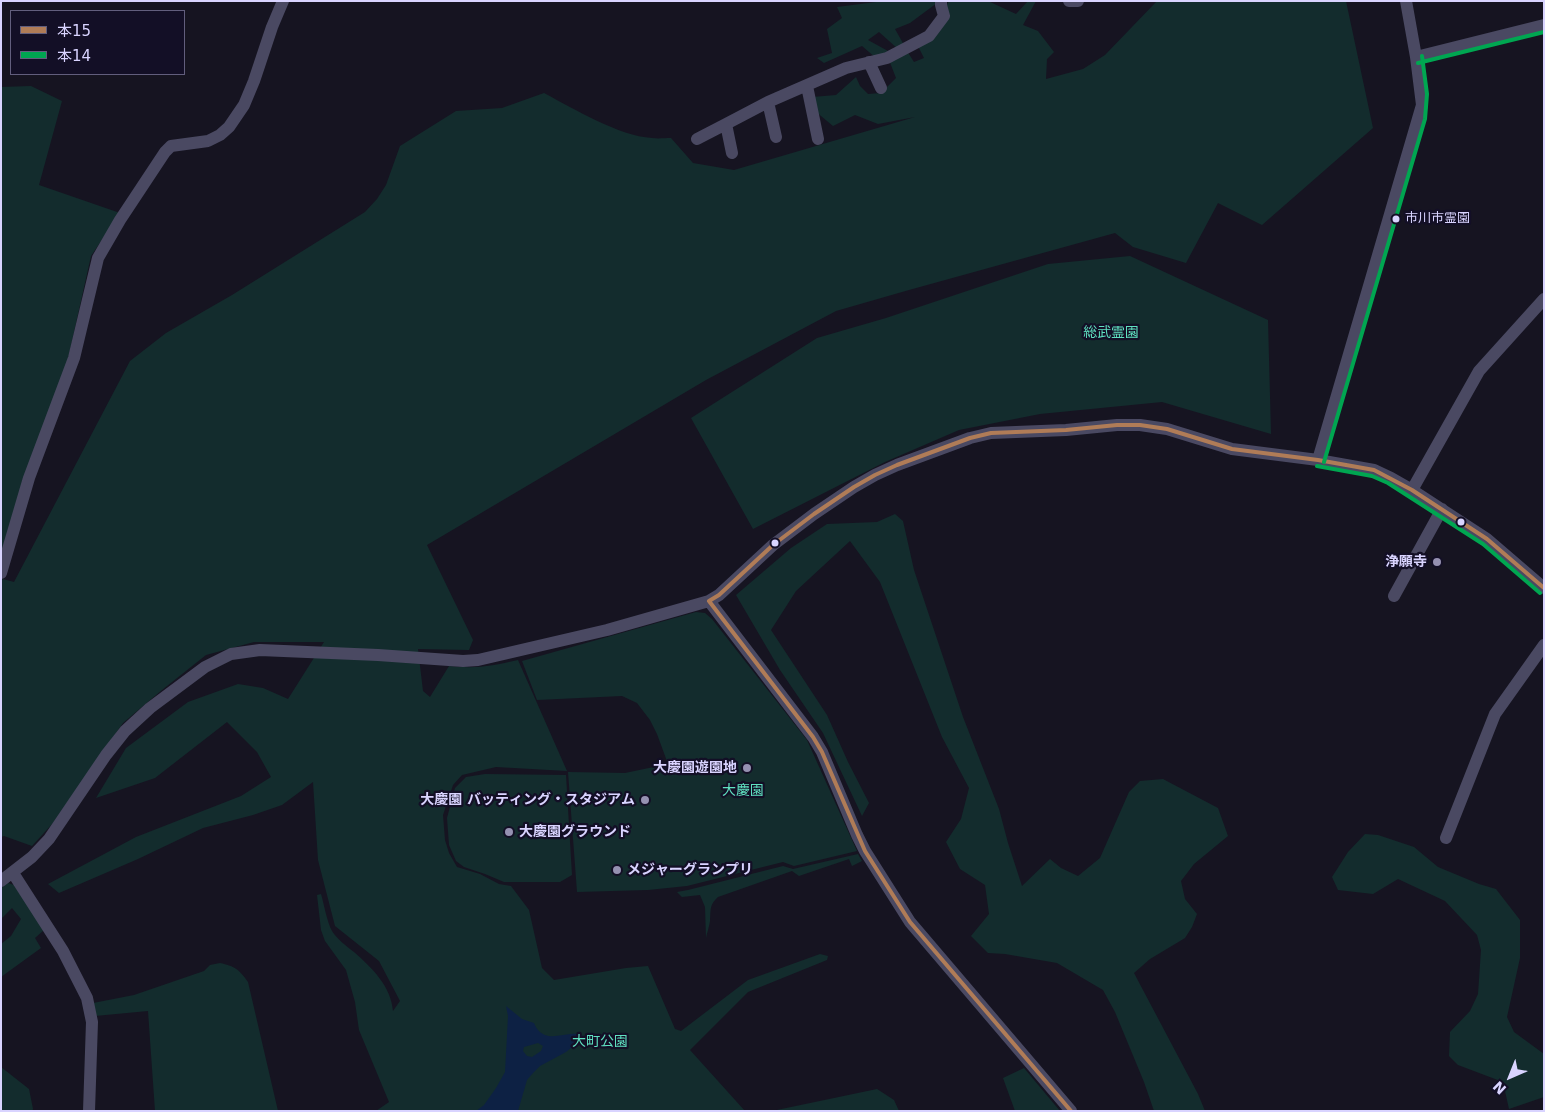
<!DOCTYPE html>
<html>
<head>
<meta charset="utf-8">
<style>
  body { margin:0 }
  #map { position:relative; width:1545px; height:1112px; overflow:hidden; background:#161421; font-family:"DejaVu Sans","Noto Sans JP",sans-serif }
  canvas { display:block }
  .frame { position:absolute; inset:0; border:2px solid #d9d4ff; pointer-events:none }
  .legend { position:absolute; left:10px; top:10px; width:175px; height:65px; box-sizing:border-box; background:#130f26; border:1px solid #625e7d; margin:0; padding:6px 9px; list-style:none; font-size:15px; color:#d9d4ff }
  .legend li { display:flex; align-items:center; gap:10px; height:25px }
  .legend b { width:25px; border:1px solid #625e7d }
  .north { position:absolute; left:1485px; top:1052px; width:50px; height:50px; -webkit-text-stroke:4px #130f26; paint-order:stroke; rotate:224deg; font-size:14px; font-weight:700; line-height:20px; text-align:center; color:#d9d4ff }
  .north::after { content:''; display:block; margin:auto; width:18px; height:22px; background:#d9d4ff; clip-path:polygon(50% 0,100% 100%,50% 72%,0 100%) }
</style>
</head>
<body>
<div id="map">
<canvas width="1545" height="1112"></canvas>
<div class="frame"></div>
<ul class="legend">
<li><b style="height:6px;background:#b07c57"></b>本15</li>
<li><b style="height:6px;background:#00a651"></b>本14</li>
</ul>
<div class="north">N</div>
</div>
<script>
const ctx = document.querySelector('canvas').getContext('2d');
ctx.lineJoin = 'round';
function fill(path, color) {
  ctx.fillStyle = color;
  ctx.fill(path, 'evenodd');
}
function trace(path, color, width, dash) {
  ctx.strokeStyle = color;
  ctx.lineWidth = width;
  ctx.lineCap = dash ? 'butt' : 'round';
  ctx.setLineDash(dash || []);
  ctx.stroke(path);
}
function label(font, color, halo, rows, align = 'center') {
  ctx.font = font + ' "DejaVu Sans","Noto Sans JP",sans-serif';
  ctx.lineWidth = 4.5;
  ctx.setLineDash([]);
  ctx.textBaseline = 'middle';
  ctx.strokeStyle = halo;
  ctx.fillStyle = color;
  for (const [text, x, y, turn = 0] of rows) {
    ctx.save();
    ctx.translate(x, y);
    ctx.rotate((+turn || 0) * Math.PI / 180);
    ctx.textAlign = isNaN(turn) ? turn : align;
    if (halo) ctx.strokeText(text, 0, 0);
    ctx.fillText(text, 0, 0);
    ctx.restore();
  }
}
const green = new Path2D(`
  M 884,1 L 938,1 L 937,3 L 910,23 L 895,29 L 904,45 L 898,49 L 879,32 L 868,40 L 888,51 L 876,58 L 862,46 L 824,63 L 817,58 L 832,53 L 827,29 L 842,18 L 837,7 Z
  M 949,1 L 988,1 L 1016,14 L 1028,1 L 1036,1 L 1023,25 L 1038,31 L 1054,52 L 1047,59 L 1046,79 L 1083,69 L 1105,55 L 1157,1 L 1346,1 L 1373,128 L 1262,225 L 1218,203 L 1186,263 L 1133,247 L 1115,233 L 909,290 L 836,311 L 706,380 L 427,545 L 473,640 L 469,650 L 418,649 L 423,691 L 430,697 L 449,666 C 476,669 492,666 518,660 L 567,771 L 496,767 L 462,775 L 453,785 L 443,815 L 445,840 L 449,853 L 457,867 L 480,874 L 499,884 L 511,886 L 529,910 L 542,968 L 554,980 L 626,968 L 648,966 L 675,1029 L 681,1031 L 748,980 L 820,954 L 828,956 L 827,960 L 748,992 L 690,1050 L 745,1111 L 376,1111 L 389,1102 L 359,1030 L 355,1002 L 346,970 L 325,941 L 321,930 L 317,895 L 321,894 C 324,904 327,922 332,931 C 337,939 346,946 354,952 C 372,968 391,986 393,1011 L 400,1001 L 379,961 L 335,926 L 318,860 L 313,782 L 282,805 L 253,815 L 203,828 L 138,859 L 59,893 L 48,884 L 136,837 L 241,796 L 271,777 L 257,752 L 227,722 L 155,778 L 96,798 L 126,748 L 188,702 L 238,684 L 263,688 L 288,699 L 324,642 L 254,642 L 206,655 L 162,690 L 123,723 L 53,823 L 32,846 L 4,836 L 1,837 L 1,581 L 3,579 L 14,582 L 130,361 L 166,333 L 232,295 L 365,212 L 377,199 L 386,185 L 400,146 L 456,111 L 502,108 L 544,93 C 574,109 619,136 652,138 C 658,139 665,138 671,138 L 693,163 L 734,170 L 915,117 L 878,124 L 855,115 L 833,126 L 815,111 L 812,97 L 836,95 L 856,77 L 860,86 L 868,94 L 881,93 L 896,78 L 889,60 L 907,51 L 914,62 L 924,58 L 918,46 L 929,41 L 950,16 L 944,9 Z
  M 31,86 L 62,101 L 39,185 L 120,213 L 91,256 L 68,359 L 1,560 L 1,87 Z
  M 1130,256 L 1268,320 L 1271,434 L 1162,402 L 1040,414 L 959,430 L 885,462 L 753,529 L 691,418 L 817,338 L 886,318 L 1048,264 Z
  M 895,514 L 903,521 L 914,570 L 963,717 L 999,809 L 1008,843 L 1022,886 L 1050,859 L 1061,868 L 1078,876 L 1100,858 L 1129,792 L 1140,781 L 1163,779 L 1218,808 L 1228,836 L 1194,864 L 1181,881 L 1185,899 L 1197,914 L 1192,927 L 1185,938 L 1150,959 L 1134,973 L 1198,1094 L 1205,1111 L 1154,1111 L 1144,1082 L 1115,1012 L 1103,990 L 1057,963 L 1005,954 L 988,953 L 971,936 L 989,914 L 985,885 L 960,869 L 946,842 L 961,819 L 969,788 L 942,737 L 880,582 L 850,541 L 796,591 L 771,630 L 827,715 L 848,762 L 869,803 L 862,816 L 823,733 L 780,670 L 736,595 L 791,548 L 827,524 L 877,522 Z
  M 696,612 L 705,613 L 712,619 L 807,740 L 857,851 L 794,866 L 783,862 L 687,886 L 648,890 L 577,892 L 568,772 L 625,773 L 668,764 L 657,734 L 650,720 L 637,703 L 622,696 L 537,700 L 522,661 Z
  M 485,774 L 566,775 L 572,875 L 560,882 L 504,882 L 485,874 L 464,867 L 456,861 L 449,845 L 447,818 L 455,788 L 466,777 Z
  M 1365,834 L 1378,835 L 1414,847 L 1438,867 L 1479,884 L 1496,889 L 1520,920 L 1520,958 L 1507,1017 L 1514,1032 L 1544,1054 L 1544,1097 L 1509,1109 L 1503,1082 L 1458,1065 L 1449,1056 L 1450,1032 L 1470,1011 L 1478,994 L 1481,950 L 1477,935 L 1445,901 L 1398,879 L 1373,894 L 1338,890 L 1332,877 L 1348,852 Z
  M 858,854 L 862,861 L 852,866 L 849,859 L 799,876 L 792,871 L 718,897 C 709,905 711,910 710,921 C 709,927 707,933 706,938 L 705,907 L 700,895 L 682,897 L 677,892 L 688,890 L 783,866 L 793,869 Z
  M 8,883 L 14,885 L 44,930 L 35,938 L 41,948 L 1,977 L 1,944 L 11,936 L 21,919 L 12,908 L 1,919 L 1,888 Z
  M 220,963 C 234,966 239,969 248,982 L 278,1111 L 155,1111 L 148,1011 L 95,1016 L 93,1003 L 134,995 L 204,971 L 210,965 Z
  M 1,1067 L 29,1089 L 33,1109 L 32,1111 L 1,1111 Z
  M 1024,1068 L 1060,1111 L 1015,1111 L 1003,1078 Z
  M 877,1089 L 894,1100 L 899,1111 L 772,1111 Z`);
const water = new Path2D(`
  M 506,1006 L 522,1019 L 534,1023 C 535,1025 536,1028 538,1030 C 551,1045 571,1027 585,1037 L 566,1052 L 540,1066 L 533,1073 L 527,1080 L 518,1111 L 476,1111 L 484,1105 L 496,1088 L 505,1072 L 508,1016 ZM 538,1043 L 543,1046 L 541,1051 L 532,1057 L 527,1056 L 523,1051 L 524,1047 Z`);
const minor = new Path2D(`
  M 1069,1 L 1078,1
  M 1416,57 L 1544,25
  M 869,62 L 881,88
  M 807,86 L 818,139
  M 768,102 L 776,137
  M 697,139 L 726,124
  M 732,153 L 726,124 L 768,102 L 846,68 L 887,58 L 929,36 L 944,16 L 941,5 L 941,1
  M 1318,460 L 1422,105 L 1416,57 L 1406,1
  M 1412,490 L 1479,371 L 1544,299
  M 1,573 L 29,478 L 74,358 L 98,258 L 120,220 L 165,152 L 171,146 L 208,141 L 220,135 L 229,127 L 244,105 L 254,81 L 272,27 L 283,1
  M 1394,596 L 1442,509
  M 709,601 L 813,737 L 822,752 L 857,835 L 865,851 L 910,922 L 1071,1111
  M 1446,838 L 1495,714 L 1544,645
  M 13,873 L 63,951 L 87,998 L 92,1022 L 89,1111
  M 1,881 L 32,857 L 49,839 L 106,755 L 125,731 L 150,708 L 205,667 L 231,654 L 260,650 L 378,655 L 463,661 L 478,660 L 607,630 L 709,601 L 719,595 L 773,545 L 814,514 L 854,487 L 875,475 L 897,465 L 970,438 L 991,433 L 1066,430 L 1117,425 L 1140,425 L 1167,429 L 1232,449 L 1318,460 L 1374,470 L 1391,478 L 1412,490 L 1487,539 L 1544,588`);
const bus1 = new Path2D(`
  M 709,601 L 719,595 L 773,545 L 814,514 L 854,487 L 875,475 L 897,465 L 970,438 L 991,433 L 1066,430 L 1117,425 L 1140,425 L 1167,429 L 1232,449 L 1318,460 L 1374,470 L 1412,490 L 1487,539 L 1544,588
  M 709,601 L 813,737 L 822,752 L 865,851 L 910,922 L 1071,1111`);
const bus2 = new Path2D(`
  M 1418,63 L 1544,32
  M 1324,462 L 1425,119 L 1427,94 L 1422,56
  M 1317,466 L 1372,476 L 1388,483 L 1483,544 L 1540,593`);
const markers = [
  [1396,219,4.5,"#d9d4ff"],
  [1461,522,4.5,"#d9d4ff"],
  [775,543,4.5,"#d9d4ff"],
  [1437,562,5,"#9591b1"],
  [747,768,5,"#9591b1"],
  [645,800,5,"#9591b1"],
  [509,832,5,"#9591b1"],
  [617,870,5,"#9591b1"]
];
const busNames = [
  ["市川市霊園",1405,219]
];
const parkNames = [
  ["総武霊園",1111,333],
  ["大慶園",743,791],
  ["大町公園",600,1042]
];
const poiNames = [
  ["浄願寺",1427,562],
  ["大慶園遊園地",737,768],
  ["大慶園 バッティング・スタジアム",635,800],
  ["大慶園グラウンド",519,832,"left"],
  ["メジャーグランプリ",627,870,"left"]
];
fill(green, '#132c2d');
fill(water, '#0d2144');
trace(minor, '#4a4962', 12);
trace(bus1, '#b07c57', 4);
trace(bus2, '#00a651', 4);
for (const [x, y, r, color] of markers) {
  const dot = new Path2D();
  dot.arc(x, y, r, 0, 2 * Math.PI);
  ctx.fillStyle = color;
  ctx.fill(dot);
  trace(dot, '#130f26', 2);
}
label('13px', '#d9d4ff', '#130f26', busNames, 'left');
label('14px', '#5fe0c0', '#130f26', parkNames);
label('bold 14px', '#d9d4ff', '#130f26', poiNames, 'right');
</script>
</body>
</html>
